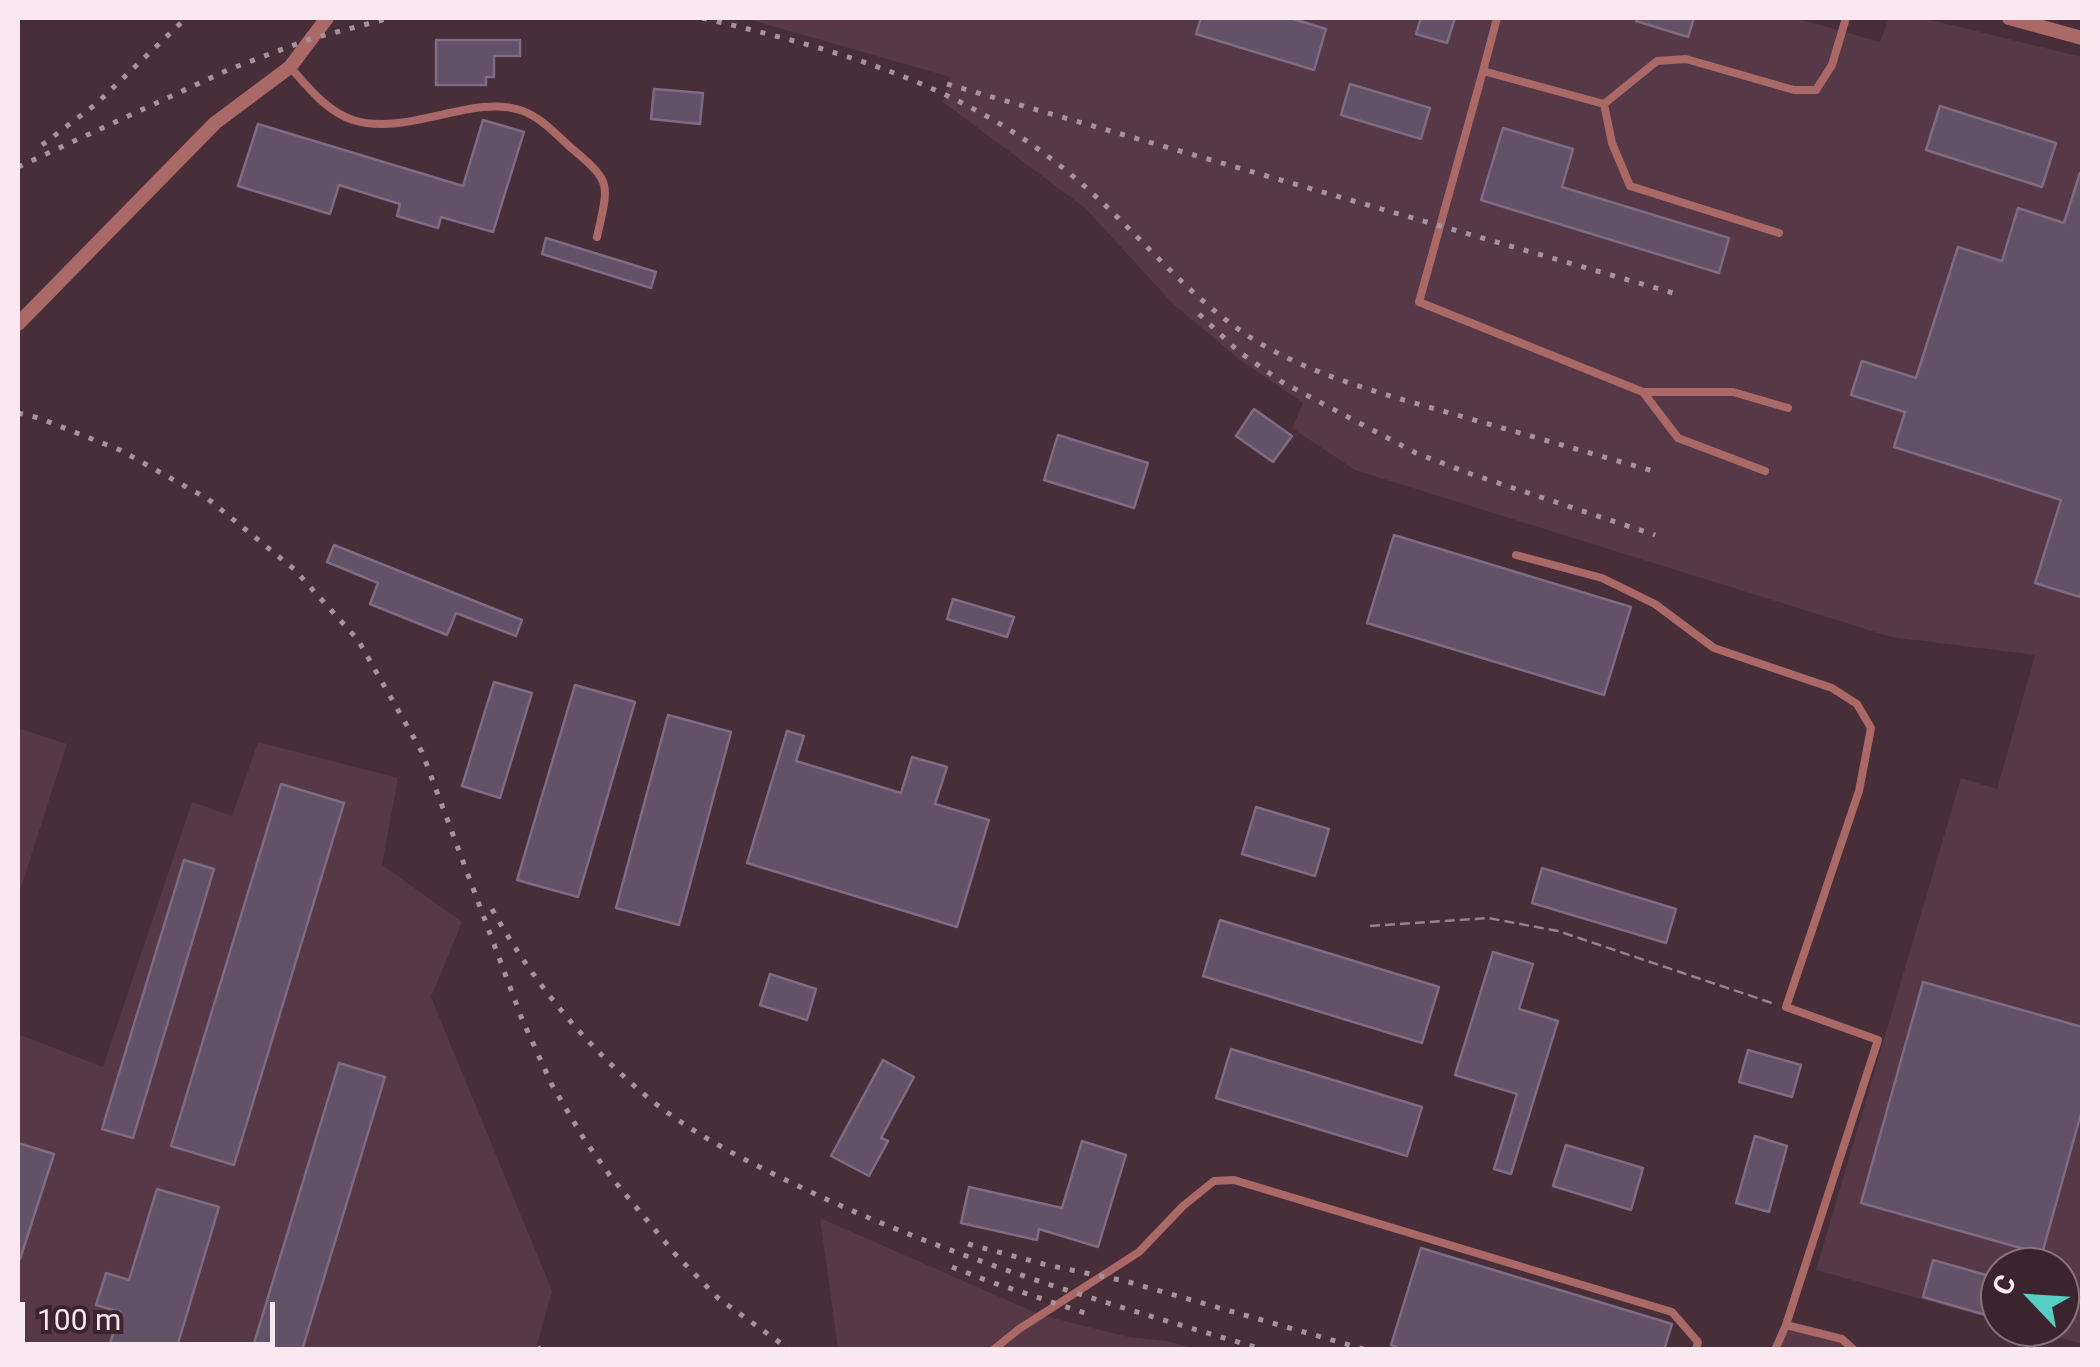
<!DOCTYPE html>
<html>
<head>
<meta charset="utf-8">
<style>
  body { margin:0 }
  #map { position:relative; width:2100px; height:1367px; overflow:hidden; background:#472e39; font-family:Roboto,sans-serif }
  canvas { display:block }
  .frame { position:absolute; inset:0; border:20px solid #f9e8ef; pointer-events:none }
  .north { position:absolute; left:1980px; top:1247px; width:100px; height:100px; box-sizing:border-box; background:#3c242f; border:2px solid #88727c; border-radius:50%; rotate:295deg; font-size:28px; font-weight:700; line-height:40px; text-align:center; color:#f9e8ef }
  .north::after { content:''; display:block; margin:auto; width:35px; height:45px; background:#56cec3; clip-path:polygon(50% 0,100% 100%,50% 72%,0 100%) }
  .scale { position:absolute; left:20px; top:1302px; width:255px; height:45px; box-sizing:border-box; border:5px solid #f9e8ef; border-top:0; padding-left:12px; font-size:30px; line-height:35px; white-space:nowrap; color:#f9e8ef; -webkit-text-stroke:8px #3c242f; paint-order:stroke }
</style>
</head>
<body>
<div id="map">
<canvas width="2100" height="1367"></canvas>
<div class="frame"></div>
<div class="north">С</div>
<div class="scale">100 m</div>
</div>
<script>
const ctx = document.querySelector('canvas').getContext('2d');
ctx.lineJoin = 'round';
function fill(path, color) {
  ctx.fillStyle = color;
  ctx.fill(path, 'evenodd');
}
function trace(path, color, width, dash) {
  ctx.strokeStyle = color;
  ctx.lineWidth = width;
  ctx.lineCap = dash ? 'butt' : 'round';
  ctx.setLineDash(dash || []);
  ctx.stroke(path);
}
const built = new Path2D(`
  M 744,18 L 1802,18 L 1802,20 L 1880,42 L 1889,18 L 1923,18 L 2082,57 L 2082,1344 L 2022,1327 L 2060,1327 L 2060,1267 L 2000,1267 L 2000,1321 L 1816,1270 L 1961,778 L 1997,789 L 2035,655 L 1891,637 L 1355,470 L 1292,428 L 1303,403 L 1239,359 L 1174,305 L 1085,208 L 943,102 L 950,77 Z
  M 18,728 L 67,744 L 18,897 Z
  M 258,742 L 398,778 L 382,865 L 462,922 L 431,997 L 552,1291 L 536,1349 L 18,1349 L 18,1034 L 103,1067 L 192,802 L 232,816 Z
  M 820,1218 L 1041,1315 L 1129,1337 L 1167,1341 L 1196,1349 L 838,1349 Z
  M 1786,1325 L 1842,1339 L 1854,1350 L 1775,1350 Z`);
const building = new Path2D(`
  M 1201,18 L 1290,18 L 1326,29 L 1314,70 L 1196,34 Z
  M 1421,18 L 1455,18 L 1447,43 L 1416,34 Z
  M 1636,18 L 1694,18 L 1688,37 L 1636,21 Z
  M 436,40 L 520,40 L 520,56 L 494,56 L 494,77 L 486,77 L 486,85 L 436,85 Z
  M 1350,84 L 1430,108 L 1421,139 L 1341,115 Z
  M 654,89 L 703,93 L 700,124 L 651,119 Z
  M 1940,106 L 2056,143 L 2042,187 L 1926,150 Z
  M 483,120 L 524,132 L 493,232 L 441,217 L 438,228 L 397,216 L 400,204 L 339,185 L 330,214 L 238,186 L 258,124 L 463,186 Z
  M 1503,128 L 1573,149 L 1562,187 L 1729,238 L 1719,273 L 1481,200 Z
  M 2080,173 L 2082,174 L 2082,589 L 2080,597 L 2035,583 L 2061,500 L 1894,447 L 1905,412 L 1851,395 L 1862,361 L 1916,378 L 1958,247 L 2002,261 L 2018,208 L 2064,223 Z
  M 546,238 L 656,272 L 651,288 L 542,254 Z
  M 1254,409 L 1292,436 L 1273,462 L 1236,436 Z
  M 1058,435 L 1148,463 L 1134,508 L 1044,480 Z
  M 1394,535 L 1631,607 L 1604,695 L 1367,623 Z
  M 334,545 L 522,620 L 516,636 L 456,613 L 447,635 L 370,604 L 378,583 L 327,562 Z
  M 953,599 L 1014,617 L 1007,637 L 947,619 Z
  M 494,682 L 532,693 L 500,798 L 462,786 Z
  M 575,685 L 635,702 L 578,897 L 517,880 Z
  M 668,715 L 731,732 L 679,925 L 616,908 Z
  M 787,731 L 804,736 L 796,761 L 901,793 L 912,757 L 947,767 L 935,804 L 989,820 L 957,927 L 747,863 Z
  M 281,784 L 344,803 L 234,1165 L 171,1146 Z
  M 1256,807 L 1329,829 L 1315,876 L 1242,854 Z
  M 184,860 L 214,869 L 133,1138 L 102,1129 Z
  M 1542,868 L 1676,909 L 1666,943 L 1532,903 Z
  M 1220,920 L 1439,987 L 1422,1043 L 1203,976 Z
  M 1493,952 L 1533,964 L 1519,1009 L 1558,1021 L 1511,1174 L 1494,1169 L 1517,1094 L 1455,1075 Z
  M 770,974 L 816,989 L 807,1020 L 760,1005 Z
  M 1923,982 L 2082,1027 L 2082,1110 L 2042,1254 L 1861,1203 Z
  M 1231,1049 L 1422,1107 L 1407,1156 L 1216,1098 Z
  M 1748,1050 L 1801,1065 L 1792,1097 L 1739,1082 Z
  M 883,1060 L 914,1077 L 881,1138 L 888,1141 L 869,1176 L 831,1156 Z
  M 339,1063 L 385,1077 L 302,1350 L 252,1350 Z
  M 1755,1136 L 1787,1146 L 1769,1212 L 1736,1203 Z
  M 1082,1141 L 1126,1155 L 1098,1247 L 1039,1229 L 1037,1240 L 961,1223 L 969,1187 L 1062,1208 Z
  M 18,1143 L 54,1154 L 20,1259 L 18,1258 Z
  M 1566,1145 L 1643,1168 L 1631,1210 L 1553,1186 Z
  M 157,1189 L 219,1207 L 176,1350 L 108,1350 L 120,1312 L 96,1305 L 106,1273 L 129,1280 Z
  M 1421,1248 L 1672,1324 L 1664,1350 L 1404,1350 L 1391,1345 Z
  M 1933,1260 L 2000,1279 L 2000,1319 L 1923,1297 Z`);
const path = new Path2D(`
  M 1370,926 L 1488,918 L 1558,931 L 1775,1004`);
const lane = new Path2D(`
  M 1497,18 L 1483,71 L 1604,104 L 1657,61 L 1686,59 L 1794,90 L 1816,90 L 1832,65 L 1846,18
  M 290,67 C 307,86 327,112 353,120 C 406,137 474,94 520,110 C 539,116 554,132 569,146 C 613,183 609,182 597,237
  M 1483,71 L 1419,302 L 1643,392 L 1678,438 L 1765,471
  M 1604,104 L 1612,143 L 1630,186 L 1779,233
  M 1643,392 L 1733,392 L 1788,408
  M 1516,555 L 1602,578 L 1655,604 L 1714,648 L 1832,688 L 1857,704 L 1871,728 L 1859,791 L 1786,1007 L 1878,1040 L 1786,1325 L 1775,1350
  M 1786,1325 L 1842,1339 L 1854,1350
  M 993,1350 L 1019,1329 L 1139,1252 L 1183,1206 L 1214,1181 L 1234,1180 L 1672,1312 L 1698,1342 L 1696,1350`);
const street = new Path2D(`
  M 2009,18 L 2082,38
  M 18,324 L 215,123 L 290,67 L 327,18`);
const rail = new Path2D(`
  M 702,18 C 839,50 965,84 1075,178 C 1138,231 1189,301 1261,344 C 1320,378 1387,395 1453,414 C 1521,433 1589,453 1657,472
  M 947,84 L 1677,294
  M 42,145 L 96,104 L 186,18
  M 18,167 L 230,69 L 310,39 L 390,18
  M 1199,314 L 1238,351 L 1282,382 L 1416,453 L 1471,474 L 1655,535
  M 18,413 L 39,418 L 120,450 L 208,499 L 294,569 L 358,640 L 422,752 L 522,1019 L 552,1085 L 584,1139 L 611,1177 L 676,1255 L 718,1298 L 790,1350
  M 492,909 C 529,976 581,1040 639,1090 C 685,1130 740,1158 794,1184 C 945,1257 1105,1303 1265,1350
  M 968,1244 L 1047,1265 L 1125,1281 L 1367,1350
  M 952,1267 L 991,1282 L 1088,1314
  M 537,1350 L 549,1343`);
fill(built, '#563846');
fill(building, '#625167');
trace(building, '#7d6c83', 2.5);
trace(path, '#97828b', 2.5, [10, 5]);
trace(lane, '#aa6966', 8);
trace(street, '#aa6966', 14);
trace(rail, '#a7939b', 5, [5, 10]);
</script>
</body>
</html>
